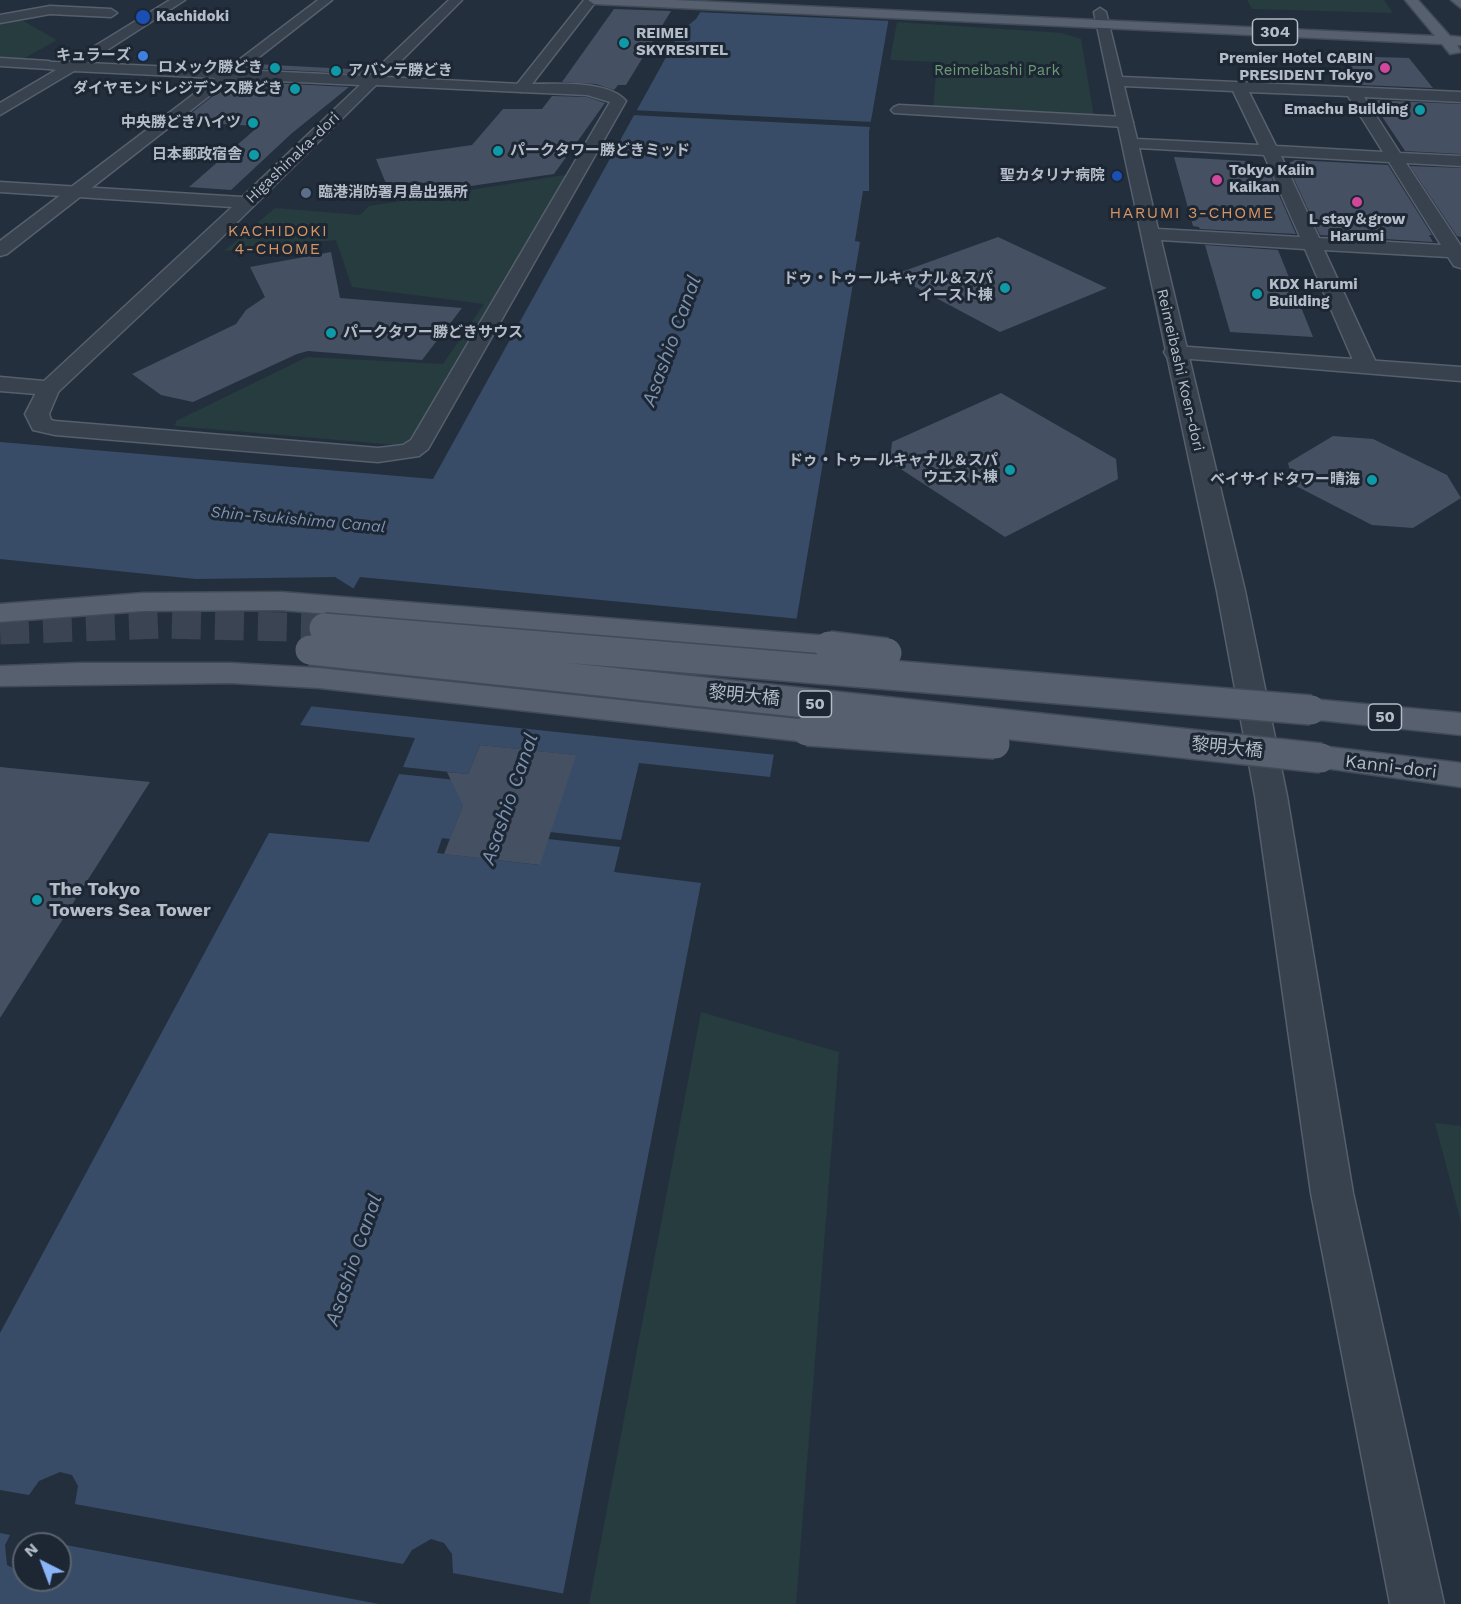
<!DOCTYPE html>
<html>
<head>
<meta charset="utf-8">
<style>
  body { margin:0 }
  #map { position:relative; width:1461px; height:1604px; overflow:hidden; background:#242f3e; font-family:"Work Sans",sans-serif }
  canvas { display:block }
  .north { position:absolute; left:12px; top:1532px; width:60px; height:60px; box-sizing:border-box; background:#1d2633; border:2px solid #59626f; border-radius:50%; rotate:318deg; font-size:16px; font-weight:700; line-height:24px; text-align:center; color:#b4bcc9 }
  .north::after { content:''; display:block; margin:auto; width:21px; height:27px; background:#8ab4f8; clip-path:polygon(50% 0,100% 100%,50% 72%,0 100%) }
</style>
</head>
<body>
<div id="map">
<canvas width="1461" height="1604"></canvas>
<div class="north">N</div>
</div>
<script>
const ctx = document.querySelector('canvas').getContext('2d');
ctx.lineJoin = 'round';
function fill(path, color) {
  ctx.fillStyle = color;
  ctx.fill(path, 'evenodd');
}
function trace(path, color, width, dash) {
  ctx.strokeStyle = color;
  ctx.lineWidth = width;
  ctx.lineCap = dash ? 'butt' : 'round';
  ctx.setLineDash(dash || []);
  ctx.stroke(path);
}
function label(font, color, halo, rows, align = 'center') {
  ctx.font = font + ' "Work Sans","Noto Sans JP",sans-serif';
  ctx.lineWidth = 6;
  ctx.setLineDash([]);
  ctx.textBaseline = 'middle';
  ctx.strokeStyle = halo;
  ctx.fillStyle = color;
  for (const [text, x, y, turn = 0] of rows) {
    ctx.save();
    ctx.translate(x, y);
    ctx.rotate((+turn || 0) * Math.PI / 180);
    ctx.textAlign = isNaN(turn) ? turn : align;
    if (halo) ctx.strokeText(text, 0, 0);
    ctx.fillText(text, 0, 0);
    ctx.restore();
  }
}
const green = new Path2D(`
  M 1247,0 L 1384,0 L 1393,13 L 1252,9 Z
  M 16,17 L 57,40 L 23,59 L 0,58 L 0,20 Z
  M 897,22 L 1062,33 L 1081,39 L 1094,117 L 933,109 L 937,62 L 890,60 Z
  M 571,174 L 408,446 L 175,426 L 176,421 L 307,357 L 443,364 L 484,304 L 352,287 L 336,240 L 224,251 L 275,208 L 360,215 L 369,206 Z
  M 701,1012 L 839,1052 L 796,1604 L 589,1604 Z
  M 1435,1123 L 1461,1126 L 1461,1222 Z`);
const water = new Path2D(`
  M 708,0 L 892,0 L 869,132 L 869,191 L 863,191 L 855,241 L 860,242 L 770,777 L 639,763 L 621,840 L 550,832 L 575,755 L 480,745 L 468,774 L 403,767 L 415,738 L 300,725 L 375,602 L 335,577 L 196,579 L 0,559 L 0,442 L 433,479 L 680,32 L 696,19 Z
  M 399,774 L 465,781 L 463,805 L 450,839 L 442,838 L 437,853 L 539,865 L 548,839 L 620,847 L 614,872 L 701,883 L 561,1604 L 0,1604 L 0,1333 L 269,833 L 369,842 ZM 24,1544 L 60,1544 L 60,1580 L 24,1580 Z`);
const pier = new Path2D(`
  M 704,0 L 895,0 L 891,21 L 697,12 Z
  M 633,110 L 873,122 L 872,127 L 630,115 Z
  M 360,577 L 800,619 L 777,755 L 308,706 L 371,602 L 352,591 Z
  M 60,1472 L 72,1475 L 78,1486 L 75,1504 L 403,1564 L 412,1550 L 431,1539 L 444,1543 L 452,1554 L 453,1573 L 566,1594 L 564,1604 L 379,1604 L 55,1543 L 24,1544 L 24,1570 L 19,1571 L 7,1565 L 5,1545 L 10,1535 L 0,1533 L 0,1490 L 29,1495 L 39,1481 Z`);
const building = new Path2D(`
  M 614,9 L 671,11 L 626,85 L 618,85 L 614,90 L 596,84 L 562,82 Z
  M 1342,56 L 1409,58 L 1433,88 L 1362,85 Z
  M 255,64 L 311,67 L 369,70 L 364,74 L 249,68 Z
  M 232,81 L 349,87 L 291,134 L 231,190 L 189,187 L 259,126 L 180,122 Z
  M 552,96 L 587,97 L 605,103 L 554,174 L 401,196 L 385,181 L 376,159 L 472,145 L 503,109 L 542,109 Z
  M 1371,100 L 1461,104 L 1461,154 L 1405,151 Z
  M 1174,157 L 1247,161 L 1253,179 L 1269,172 L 1296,234 L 1200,229 L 1199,227 L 1193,226 Z
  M 1295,160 L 1388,165 L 1432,235 L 1429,235 L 1433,242 L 1320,235 L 1287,164 Z
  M 1410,166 L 1461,168 L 1461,237 L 1457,236 Z
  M 998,237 L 1107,288 L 1000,332 L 893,275 Z
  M 1205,245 L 1278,250 L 1313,337 L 1230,332 Z
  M 331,252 L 340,298 L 462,308 L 422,360 L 308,351 L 297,354 L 193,402 L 161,395 L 132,374 L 236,324 L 246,310 L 265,297 L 250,267 Z
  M 1001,393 L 1116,459 L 1118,479 L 1005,537 L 890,462 L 892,442 Z
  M 1333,436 L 1373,439 L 1447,475 L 1461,498 L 1413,528 L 1372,525 L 1294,485 L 1288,463 Z
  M 480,745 L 576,755 L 540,865 L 444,854 L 463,805 L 447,772 L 468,774 Z
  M 0,767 L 150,782 L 0,1018 Z`);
const primaryTunnel = new Path2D(`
  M 0,630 L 162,624 L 324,628`);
const pedestrian = new Path2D(`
  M 50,6 L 111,9 L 117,13 L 111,17 L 50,14 L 0,23 L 0,15 Z`);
const minor = new Path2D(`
  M 318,0 L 332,0 L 7,254 L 0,256 L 0,241 Z
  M 584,0 L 597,0 L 532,84 C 557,84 609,80 626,101 L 428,449 L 419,456 L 378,462 L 55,435 L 33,430 L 25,414 L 41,383 L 57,383 L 60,388 L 49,414 L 51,420 L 55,421 L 378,448 L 403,445 L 411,440 L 610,102 L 587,95 L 521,92 L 514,88 Z
  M 0,58 L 49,61 L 56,65 L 49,69 L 0,66 Z
  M 899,105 L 1125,117 L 1133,122 L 1125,127 L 894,113 L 891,110 L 894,107 Z
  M 1175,346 L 1461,367 L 1461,381 L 1167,357 L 1164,352 L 1167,347 Z`);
const tertiary = new Path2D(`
  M 170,0 L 185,0 L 87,63 L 369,76 L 449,0 L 462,0 L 385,77 L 521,84 L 528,88 L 521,92 L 376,85 L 208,251 L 57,393 L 49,395 L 0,391 L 0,377 L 44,381 L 232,207 L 0,192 L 0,182 L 242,197 L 360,85 L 74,71 L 0,115 L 0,103 L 56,70 L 44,68 L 44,62 L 69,62 Z
  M 1100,8 L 1106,12 L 1122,77 L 1461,92 L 1461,102 L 1364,97 L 1400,153 L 1461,156 L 1461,166 L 1406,163 L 1461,246 L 1461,268 L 1454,266 L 1448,257 L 1324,250 L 1378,367 L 1375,372 L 1359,372 L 1356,367 L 1305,249 L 1161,240 L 1245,591 L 1287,796 L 1353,1193 L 1444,1604 L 1390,1604 L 1311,1193 L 1255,796 L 1217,591 L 1094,12 ZM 1124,86 L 1233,91 L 1259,145 L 1137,139 ZM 1249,92 L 1348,96 L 1383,152 L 1276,146 ZM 1139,148 L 1264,155 L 1300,237 L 1158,229 ZM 1281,156 L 1389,162 L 1441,245 L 1319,238 Z`);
const primary = new Path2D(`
  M 588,0 L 674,0 L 1435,36 L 1405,0 L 1418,0 L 1450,36 L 1461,37 L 1461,45 L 1457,45 L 1461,52 L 1450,54 L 1442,44 L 594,4 Z
  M 1451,0 L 1461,0 L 1461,8 Z
  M 281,592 L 829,636 L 839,639 L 844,646 L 839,653 L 829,656 L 281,610 L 143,611 L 0,622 L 0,604 L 143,593 Z
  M 80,663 L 231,663 L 319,668 L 807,720 L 818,723 L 823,731 L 818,739 L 807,742 L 319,688 L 231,683 L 0,686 L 0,666 Z
  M 1311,699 L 1461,713 L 1461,735 L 1300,718 L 1296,710 L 1300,702 Z
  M 1321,746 L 1461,763 L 1461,787 L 1310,766 L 1305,758 L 1310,750 Z`);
const primaryBridge = new Path2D(`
  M 324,628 L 1311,710
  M 829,646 L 887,653
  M 310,650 L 1321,758
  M 807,731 L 995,744`);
const markers = [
  [143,17,8,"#1a4fb4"],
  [624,43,6,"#0f9aa8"],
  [143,56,6,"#3f7fe0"],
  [275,68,6,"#0f9aa8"],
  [1385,68,6,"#d1479c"],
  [336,71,6,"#0f9aa8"],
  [295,89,6,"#0f9aa8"],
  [1420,110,6,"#0f9aa8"],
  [253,123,6,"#0f9aa8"],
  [498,151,6,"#0f9aa8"],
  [254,155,6,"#0f9aa8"],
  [1117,176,6,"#1a4fb4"],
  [1217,180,6,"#d1479c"],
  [306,193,6,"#5c6f8a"],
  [1357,202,6,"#d1479c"],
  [1005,288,6,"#0f9aa8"],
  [1257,294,6,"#0f9aa8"],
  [331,333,6,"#0f9aa8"],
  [1010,470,6,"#0f9aa8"],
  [1372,480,6,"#0f9aa8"],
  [37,900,6,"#0f9aa8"]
];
const farPoinames = [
  ["Kachidoki",156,17,"left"],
  ["REIMEI",636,34,"left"],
  ["SKYRESITEL",636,51,"left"],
  ["キュラーズ",131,56],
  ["Premier Hotel CABIN",1373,59],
  ["PRESIDENT Tokyo",1373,76],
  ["ロメック勝どき",263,68],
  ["アバンテ勝どき",348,71,"left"],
  ["ダイヤモンドレジデンス勝どき",283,89],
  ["Emachu Building",1408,110],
  ["中央勝どきハイツ",241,123],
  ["パークタワー勝どきミッド",510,151,"left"],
  ["日本郵政宿舎",242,155],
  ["Tokyo Kaiin",1229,171,"left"],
  ["Kaikan",1229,188,"left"],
  ["聖カタリナ病院",1105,176],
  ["臨港消防署月島出張所",318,193,"left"],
  ["L stay＆grow",1357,220,"center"],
  ["Harumi",1357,237,"center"],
  ["ドゥ・トゥールキャナル＆スパ",993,279],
  ["イースト棟",993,296],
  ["KDX Harumi",1269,285,"left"],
  ["Building",1269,302,"left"],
  ["パークタワー勝どきサウス",343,333,"left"],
  ["ドゥ・トゥールキャナル＆スパ",998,461],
  ["ウエスト棟",998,478],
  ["ベイサイドタワー晴海",1360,480]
];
const farParknames = [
  ["Reimeibashi Park",997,71]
];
const farStreetnames = [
  ["Higashinaka-dori",293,158,-44],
  ["Reimeibashi Koen-dori",1180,370,77]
];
const shields = [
  [1275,32,45],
  [815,704,33],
  [1385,717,33]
];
const shieldNames = [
  ["304",1275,32],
  ["50",815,704],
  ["50",1385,717]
];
const farNeighbourhoodnames = [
  ["HARUMI 3-CHOME",1192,213],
  ["KACHIDOKI",278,231],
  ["4-CHOME",278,249]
];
const farWaternames = [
  ["Shin-Tsukishima Canal",298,520,5]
];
const streetNames = [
  ["黎明大橋",744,696,6],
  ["黎明大橋",1227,748,6],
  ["Kanni-dori",1391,767,7]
];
const poiNames = [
  ["The Tokyo",49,890],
  ["Towers Sea Tower",49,911]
];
const waterNames = [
  ["Asashio Canal",672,341,-70],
  ["Asashio Canal",510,799,-71],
  ["Asashio Canal",354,1260,-71]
];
fill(green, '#263c3f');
fill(water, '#394c67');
fill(pier, '#242f3e');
fill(building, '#455162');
trace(primaryTunnel, '#3a4453', 29, [29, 14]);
trace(pedestrian, '#565f6c', 3);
trace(minor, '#565f6c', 3);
trace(tertiary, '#565f6c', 3);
trace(primary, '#414a57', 3);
fill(pedestrian, '#38414e');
fill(minor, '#38414e');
fill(tertiary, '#38414e');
fill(primary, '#56606e');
trace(primaryBridge, '#414a57', 32, []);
trace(primaryBridge, '#56606e', 29);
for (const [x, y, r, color] of markers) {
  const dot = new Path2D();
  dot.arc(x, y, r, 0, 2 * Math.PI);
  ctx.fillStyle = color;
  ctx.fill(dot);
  trace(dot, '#1d2633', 2);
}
label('bold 15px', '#b4bcc9', '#1d2633', farPoinames, 'right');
label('15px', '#6b9a76', '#1d2633', farParknames);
label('15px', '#b4bcc9', '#1d2633', farStreetnames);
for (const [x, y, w] of shields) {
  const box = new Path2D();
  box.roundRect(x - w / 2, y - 13, w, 26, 4.5);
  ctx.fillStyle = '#1d2633';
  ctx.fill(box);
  trace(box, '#b4bcc9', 1.5);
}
label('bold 16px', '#b4bcc9', null, shieldNames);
ctx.letterSpacing = '1.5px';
label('16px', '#d59563', '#1d2633', farNeighbourhoodnames);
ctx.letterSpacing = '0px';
label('italic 16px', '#7c92b1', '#1d2633', farWaternames);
label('18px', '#b4bcc9', '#1d2633', streetNames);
label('bold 18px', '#b4bcc9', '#1d2633', poiNames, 'left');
label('italic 20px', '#7c92b1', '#1d2633', waterNames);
</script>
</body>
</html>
